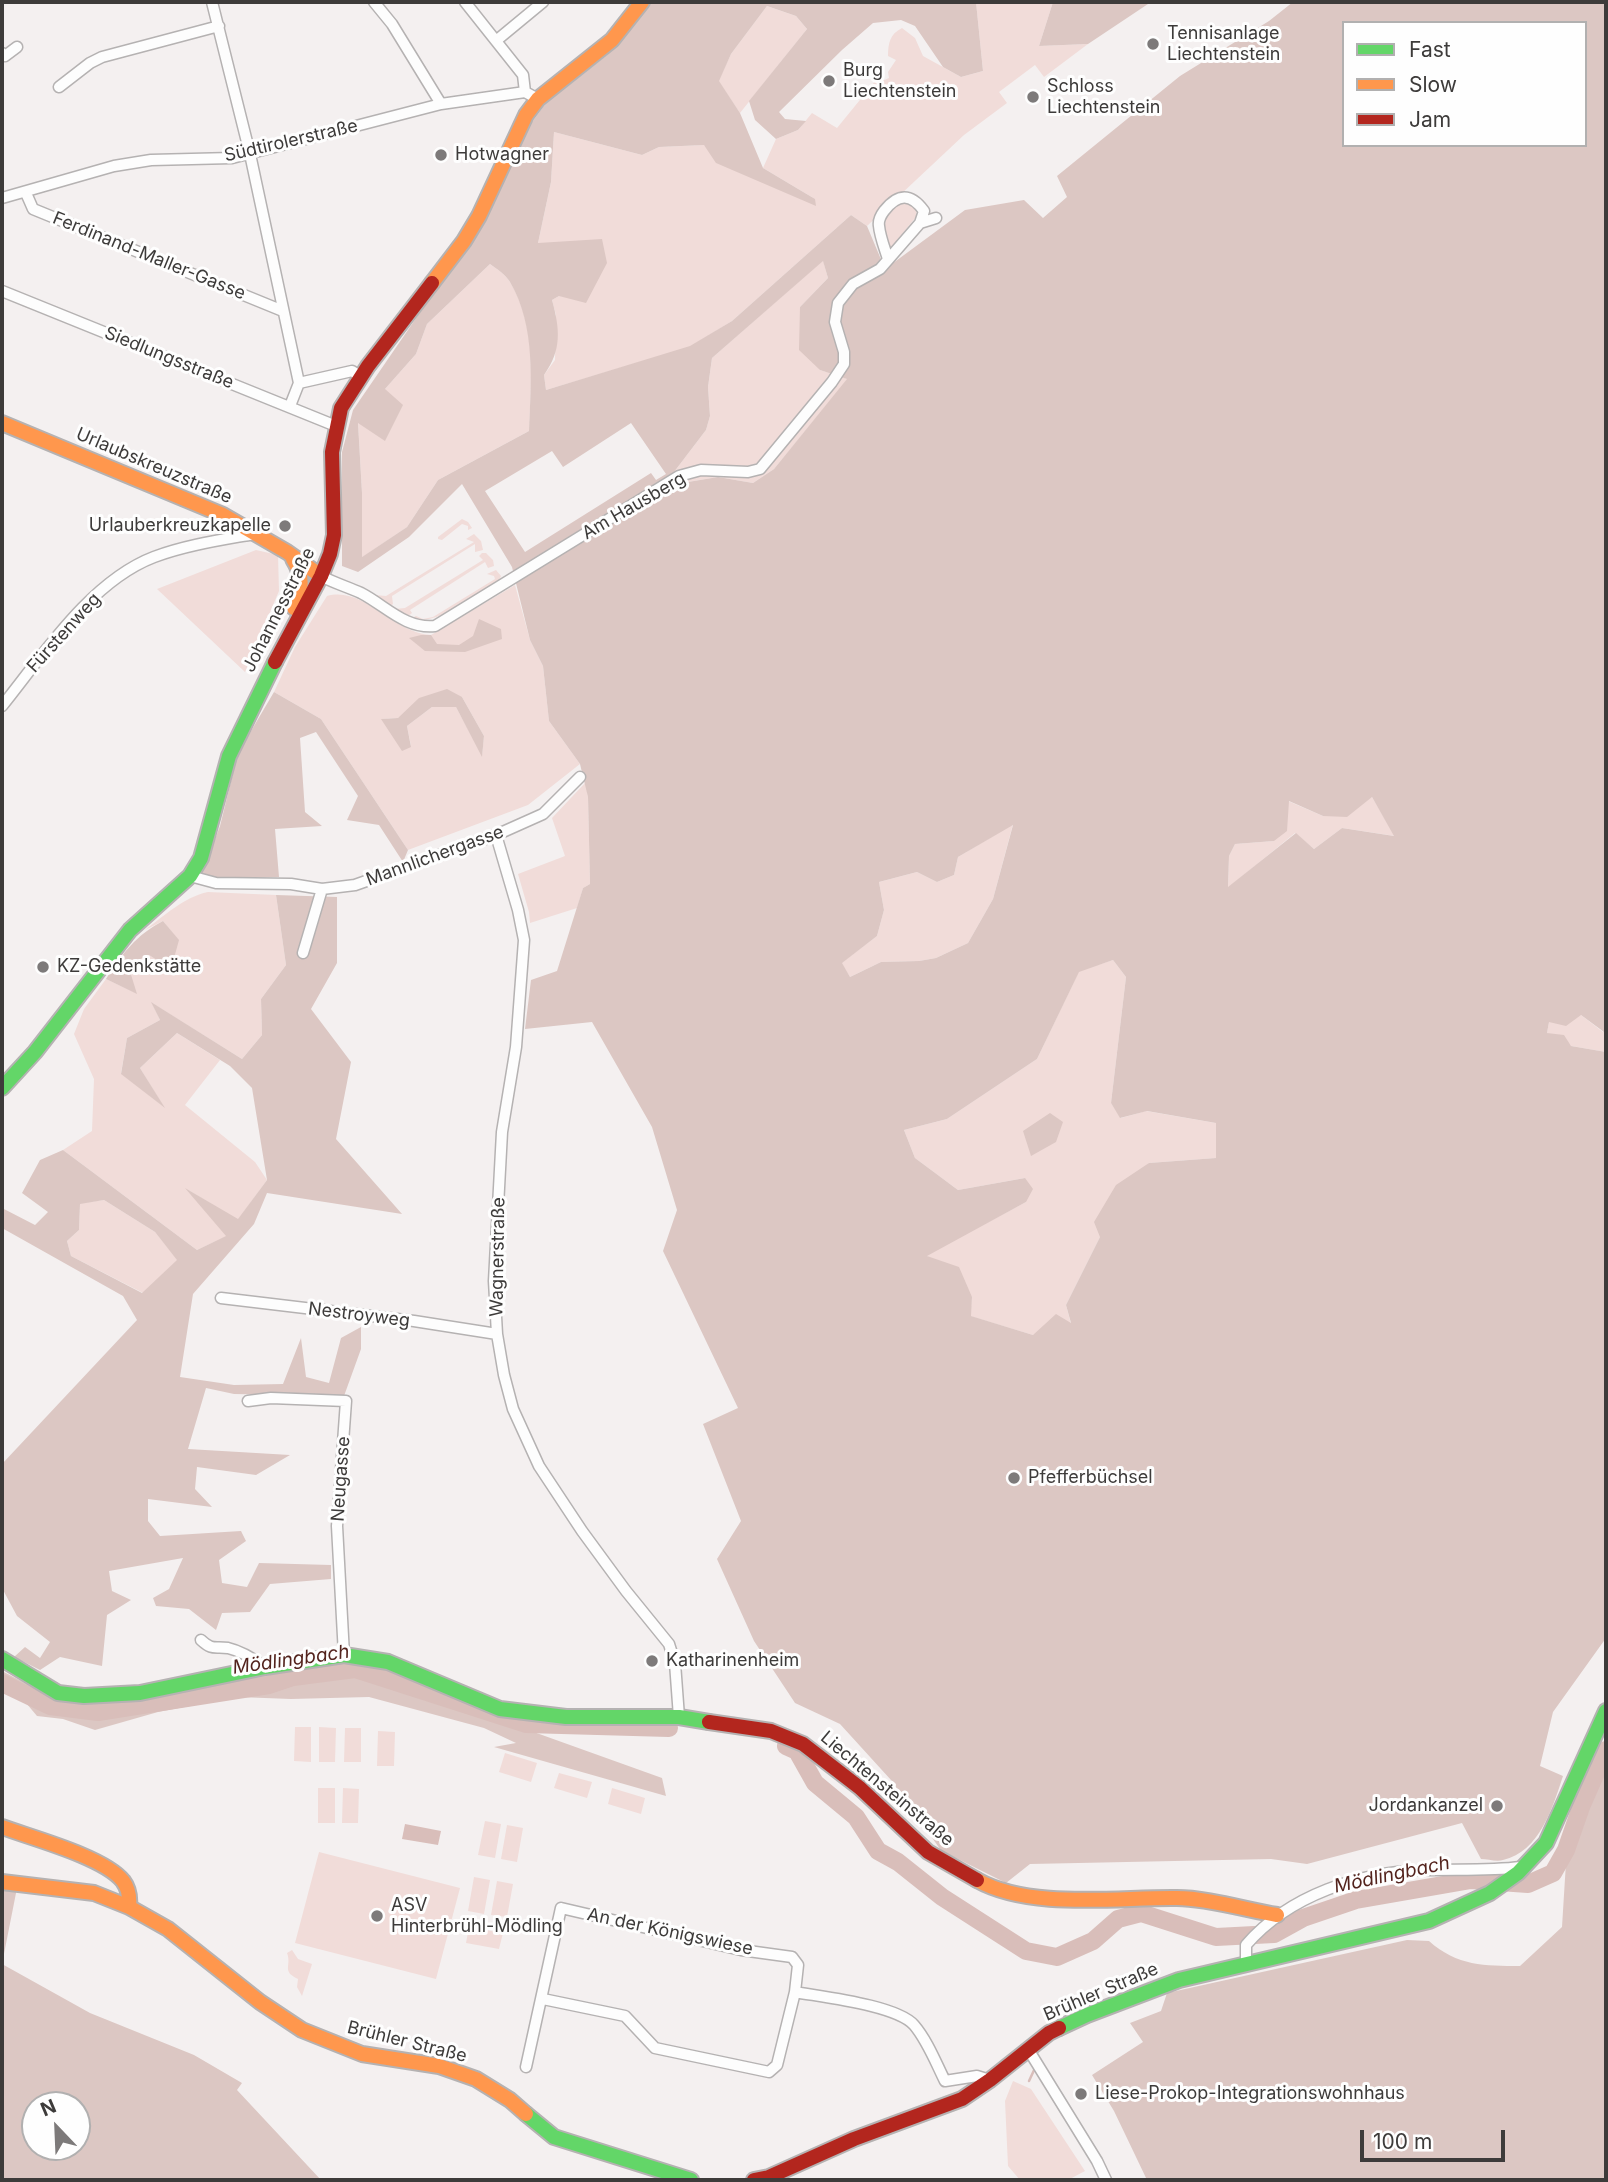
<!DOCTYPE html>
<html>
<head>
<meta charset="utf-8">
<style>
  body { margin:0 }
  #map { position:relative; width:1608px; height:2182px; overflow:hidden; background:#f4f0f0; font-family:Inter,sans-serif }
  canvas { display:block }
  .frame { position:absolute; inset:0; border:4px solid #3d3b3a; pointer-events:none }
  .legend { position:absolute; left:1342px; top:21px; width:245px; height:126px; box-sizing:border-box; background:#fefefe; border:2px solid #b1b0b0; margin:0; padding:9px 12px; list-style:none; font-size:21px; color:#3d3b3a }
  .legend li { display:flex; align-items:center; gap:14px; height:35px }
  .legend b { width:35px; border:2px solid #b1b0b0 }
  .north { position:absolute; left:21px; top:2091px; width:70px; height:70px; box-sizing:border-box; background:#fefefe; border:2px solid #b1b0b0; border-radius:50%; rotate:337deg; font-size:19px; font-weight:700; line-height:28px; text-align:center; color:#3d3b3a }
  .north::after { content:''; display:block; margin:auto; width:24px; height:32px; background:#7d7a7a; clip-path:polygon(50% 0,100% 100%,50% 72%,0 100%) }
  .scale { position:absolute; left:1360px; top:2130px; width:145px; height:32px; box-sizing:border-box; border:4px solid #3d3b3a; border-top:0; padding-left:9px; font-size:21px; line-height:24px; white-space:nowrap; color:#3d3b3a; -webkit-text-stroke:5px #fefefe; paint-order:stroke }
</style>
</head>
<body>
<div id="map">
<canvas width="1608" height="2182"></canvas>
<div class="frame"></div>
<ul class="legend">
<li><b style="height:9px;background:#63d668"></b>Fast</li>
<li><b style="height:9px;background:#ff974d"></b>Slow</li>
<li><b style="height:9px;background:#b3261e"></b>Jam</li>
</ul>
<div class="north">N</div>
<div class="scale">100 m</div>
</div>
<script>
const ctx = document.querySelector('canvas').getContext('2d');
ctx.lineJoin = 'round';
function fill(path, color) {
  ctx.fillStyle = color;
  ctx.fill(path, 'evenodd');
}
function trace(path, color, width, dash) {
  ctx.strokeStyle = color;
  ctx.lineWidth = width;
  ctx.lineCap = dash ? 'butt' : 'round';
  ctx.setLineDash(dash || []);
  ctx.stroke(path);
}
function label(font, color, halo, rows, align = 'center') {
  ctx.font = font + ' Inter,sans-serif';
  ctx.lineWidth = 6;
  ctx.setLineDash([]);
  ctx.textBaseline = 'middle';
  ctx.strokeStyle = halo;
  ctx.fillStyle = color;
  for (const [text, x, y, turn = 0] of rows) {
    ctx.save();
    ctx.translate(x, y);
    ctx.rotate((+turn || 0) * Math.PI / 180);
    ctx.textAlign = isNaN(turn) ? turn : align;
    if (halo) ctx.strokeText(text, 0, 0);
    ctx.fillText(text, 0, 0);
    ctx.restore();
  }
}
const green = new Path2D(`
  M 976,2 L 1053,2 L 1039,46 L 1088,44 L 1044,77 L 1035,65 L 999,92 L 1007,103 L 964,135 L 867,226 L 851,215 L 732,321 L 690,347 L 546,390 L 544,375 L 555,360 L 556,315 L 552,300 L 559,296 L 538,243 L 551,182 L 554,132 L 642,155 L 659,147 L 704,145 L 815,199 L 763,168 L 776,139 L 798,130 L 812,113 L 837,128 L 877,79 L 882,81 L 889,78 L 888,72 L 896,60 L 888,56 C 888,43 890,34 902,28 L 915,38 L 923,56 L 961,77 L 983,71 Z
  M 767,6 L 796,16 L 807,29 L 740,113 L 718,81 L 731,54 Z
  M 910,200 L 917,209 L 916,217 L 890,249 C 884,230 882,222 892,205 Z
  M 823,260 L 828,278 L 800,307 L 820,370 L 848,379 L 774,469 L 753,483 L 718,477 L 682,483 L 674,472 L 706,430 L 710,416 L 708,387 L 712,358 Z
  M 490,264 C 497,269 506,275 510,282 C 537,325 531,382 529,431 L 438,480 L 407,527 L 361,558 L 362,493 L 358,422 L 385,440 L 385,389 L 416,354 L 427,324 Z
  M 462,519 L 468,522 L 472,528 L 468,530 L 468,526 L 462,524 L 442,540 L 438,539 L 438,537 Z
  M 474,534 L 481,541 L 483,550 L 475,552 L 475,544 L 392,596 L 393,604 L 389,607 L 375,595 L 386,596 L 474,542 L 466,539 Z
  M 256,550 L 278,555 L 279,591 L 245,672 L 157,589 Z
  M 482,553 L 486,553 L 493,560 L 494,566 L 488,568 L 485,562 L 410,610 L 412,613 L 408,616 L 395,609 L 405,608 L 483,560 L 479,556 Z
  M 496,570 L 501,576 L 499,581 C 478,593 436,628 412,618 L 416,616 L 423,619 L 433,617 L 495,579 L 494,576 L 487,574 Z
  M 515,585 L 530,640 L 543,666 L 549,721 L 580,764 L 528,805 L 408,850 L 321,719 L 274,692 L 295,647 L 327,596 C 365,586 392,633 431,635 ZM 462,697 L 484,736 L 482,755 L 456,707 L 432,707 L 407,726 L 411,746 L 382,719 L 398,718 Z
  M 586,782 L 588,797 L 590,884 L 583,888 L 577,908 L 530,923 L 529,912 L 518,874 L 565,856 L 552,818 Z
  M 1372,797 L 1395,836 L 1342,828 L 1314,849 L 1295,833 L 1228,888 L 1229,856 L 1235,844 L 1274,841 L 1288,801 L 1323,816 Z
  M 1013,824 L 993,899 L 968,943 L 936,958 L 919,961 L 881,962 L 850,977 L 841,963 L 877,936 L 884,910 L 879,882 L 917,872 L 937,882 L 954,875 L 958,857 Z
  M 208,892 L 276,895 L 286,965 L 261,999 L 262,1035 L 242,1059 L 152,1003 L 160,1020 L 127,1038 L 121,1073 L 163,1106 L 140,1068 L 177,1033 L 220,1060 L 185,1105 L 255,1162 L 267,1180 L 238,1220 L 188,1190 L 227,1236 L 197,1250 L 63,1150 L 92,1131 L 94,1079 L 74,1034 L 84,1009 L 106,979 L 136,993 L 127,965 L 149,955 L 171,968 L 178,940 L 163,921 L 145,930 C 164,916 184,897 208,892 Z
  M 1113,960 L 1126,977 L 1111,1103 L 1121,1118 L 1146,1111 L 1216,1123 L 1216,1158 L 1149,1163 L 1100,1237 L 1066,1305 L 1071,1324 L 1033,1335 L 970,1316 L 972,1297 L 926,1255 L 1026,1202 L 1025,1178 L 958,1190 L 915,1158 L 904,1130 L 947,1119 L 1037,1059 L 1079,971 Z
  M 1581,1015 L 1603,1032 L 1606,1026 L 1606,1052 L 1571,1046 L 1547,1033 L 1549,1022 Z
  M 104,1200 L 155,1232 L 178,1260 L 143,1293 L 71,1256 L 67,1241 L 79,1230 L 80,1203 Z
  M 295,1727 L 311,1727 L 311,1762 L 294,1761 Z
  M 319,1727 L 336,1728 L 335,1762 L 319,1762 Z
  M 345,1728 L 361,1728 L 361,1762 L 344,1762 Z
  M 378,1731 L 395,1732 L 394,1766 L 377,1766 Z
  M 505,1753 L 537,1763 L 531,1782 L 499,1772 Z
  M 559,1773 L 592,1782 L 587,1798 L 554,1788 Z
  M 318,1788 L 335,1788 L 335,1823 L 318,1823 Z
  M 343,1788 L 359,1789 L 358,1823 L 342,1823 Z
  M 612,1788 L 645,1798 L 641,1814 L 608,1804 Z
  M 485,1821 L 501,1824 L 495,1858 L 478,1855 Z
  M 507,1825 L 523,1828 L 517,1862 L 501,1859 Z
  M 319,1852 L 460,1888 L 436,1979 L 295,1943 Z
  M 474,1877 L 490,1880 L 484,1914 L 468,1911 Z
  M 497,1881 L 513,1884 L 507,1917 L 491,1915 Z
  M 469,1927 L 503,1933 L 499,1949 L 466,1943 Z
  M 292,1950 L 298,1959 L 312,1964 L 302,1996 L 297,1987 L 298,1979 C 281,1971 292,1966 287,1953 Z
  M 1013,2081 L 1031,2089 L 1085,2171 L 1068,2180 L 1020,2180 L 1008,2166 L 1005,2101 Z`);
const forest = new Path2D(`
  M 651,2 L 976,2 L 983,71 L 961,77 L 943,67 L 915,26 L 901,20 L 873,23 L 842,50 L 779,112 L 785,119 L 806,121 L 798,130 L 776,139 L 755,120 L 749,101 L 807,29 L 796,16 L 767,6 L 731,54 L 719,81 L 740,113 L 763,168 L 815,199 L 816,206 L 716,163 L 704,145 L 659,147 L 642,155 L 554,132 L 551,182 L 538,243 L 602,239 L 607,263 L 586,303 L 559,296 L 552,300 C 560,329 562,350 544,375 L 546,390 L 690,346 L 732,321 L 851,215 L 867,226 L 885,269 L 965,210 L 1024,200 L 1043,218 L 1067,197 L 1057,176 L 1180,76 L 1269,21 L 1293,2 L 1606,2 L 1606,1026 L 1604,1032 L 1581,1015 L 1566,1026 L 1549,1022 L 1547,1033 L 1564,1035 L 1571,1046 L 1606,1052 L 1606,1638 L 1553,1712 L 1540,1766 L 1563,1776 C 1553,1806 1540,1852 1503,1860 C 1497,1862 1487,1859 1481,1859 L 1462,1823 L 1307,1864 L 1271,1859 L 1030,1864 L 1006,1883 L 948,1854 L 945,1856 L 891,1780 L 840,1724 L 795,1703 L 754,1641 L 717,1559 L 741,1521 L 703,1424 L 738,1408 L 663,1251 L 677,1210 L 652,1127 L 592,1022 L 525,1029 L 531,980 L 557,971 L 583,888 L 590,884 L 588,797 L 580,764 L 549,721 L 543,666 L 530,640 L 512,567 L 462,484 L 409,537 L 358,572 L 342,566 L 342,452 L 353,410 L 478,228 L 530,125 L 546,103 L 607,55 ZM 1344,23 L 1585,23 L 1585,145 L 1344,145 ZM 823,261 L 828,278 L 800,307 L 799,350 L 820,370 L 847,379 L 774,469 L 753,483 L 718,477 L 682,483 L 674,472 L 706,430 L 710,416 L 708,387 L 712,358 ZM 490,264 C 497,269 506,275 510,282 C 536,326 531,382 529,431 L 438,480 L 407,527 L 362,557 L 362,493 L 358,423 L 385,441 L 403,405 L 385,389 L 416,354 L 427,324 ZM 631,423 L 666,474 L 656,480 L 651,473 L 525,552 L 485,491 L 552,451 L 563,467 ZM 1372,797 L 1394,836 L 1342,828 L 1314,849 L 1296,833 L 1228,887 L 1229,856 L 1235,844 L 1274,841 L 1287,831 L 1289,801 L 1323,816 L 1347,817 ZM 1013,825 L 993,899 L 968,943 L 936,958 L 919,961 L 881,962 L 850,977 L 842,963 L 877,936 L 884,910 L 879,882 L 917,872 L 937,882 L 954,875 L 958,857 ZM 1113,960 L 1126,977 L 1111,1103 L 1120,1118 L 1147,1111 L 1216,1123 L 1216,1158 L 1149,1163 L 1116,1185 L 1094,1222 L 1100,1237 L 1066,1305 L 1071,1323 L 1056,1314 L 1033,1335 L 971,1316 L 972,1297 L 959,1267 L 927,1256 L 1026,1202 L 1033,1189 L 1025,1178 L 958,1190 L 915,1158 L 904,1130 L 947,1119 L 1037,1059 L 1079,972 Z
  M 1053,2 L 1151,2 L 1088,44 L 1039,46 Z
  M 479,619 L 501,629 L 502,639 L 465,652 L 425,651 L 409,638 L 421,635 L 431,635 L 437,644 L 459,645 L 473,636 Z
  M 447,689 L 462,697 L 484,736 L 482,757 L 456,707 L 432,707 L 407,726 L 411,747 L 402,751 L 381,719 L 398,718 L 419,698 Z
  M 274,692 L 321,719 L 408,850 L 403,862 L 379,825 L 347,820 L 358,796 L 316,732 L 300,738 L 305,812 L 322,826 L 275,829 L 279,877 L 217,878 L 202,873 L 220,826 L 238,753 Z
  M 276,895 L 337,897 L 337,963 L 311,1009 L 351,1062 L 336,1139 L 402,1214 L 267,1193 L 254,1224 L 193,1294 L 180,1377 L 234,1385 L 283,1384 L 301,1338 L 306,1377 L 329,1383 L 341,1338 L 361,1327 L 361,1349 L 344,1396 L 234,1394 L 206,1388 L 188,1449 L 290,1455 L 256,1475 L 197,1467 L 195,1489 L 212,1507 L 148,1499 L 148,1521 L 160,1536 L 241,1531 L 246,1541 L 219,1560 L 222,1583 L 247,1587 L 259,1563 L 331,1565 L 331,1579 L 270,1584 L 250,1612 L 222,1613 L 216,1630 L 189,1609 L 156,1606 L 153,1598 L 169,1589 L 183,1558 L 109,1571 L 112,1591 L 131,1600 L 107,1615 L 102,1666 L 60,1657 L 40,1670 L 14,1657 L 25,1647 L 40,1658 L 50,1642 L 17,1616 L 2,1588 L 2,1464 L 137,1320 L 123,1296 L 2,1228 L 2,1208 L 35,1225 L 48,1212 L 22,1193 L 40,1160 L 63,1150 L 197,1250 L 226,1236 L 185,1188 L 238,1219 L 267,1180 L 252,1088 L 230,1066 L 177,1033 L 140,1068 L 165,1108 L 121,1074 L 127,1038 L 160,1020 L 151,1002 L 242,1059 L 262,1035 L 261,999 L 286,965 ZM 104,1200 L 155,1232 L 177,1260 L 142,1293 L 71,1256 L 67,1241 L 79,1230 L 80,1204 Z
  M 163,921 L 179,940 L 171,969 L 149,955 L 128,965 L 137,994 L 106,979 C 122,954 136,935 163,921 Z
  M 1050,1113 L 1063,1122 L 1056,1142 L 1031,1156 L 1023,1131 Z
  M 366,1664 L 517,1726 L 662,1778 L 666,1796 L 494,1747 L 516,1743 L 484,1728 L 369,1697 L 291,1699 L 238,1697 L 158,1712 L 95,1730 L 63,1719 L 37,1716 L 16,1691 L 2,1690 L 2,1671 L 50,1696 L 85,1705 L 133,1700 L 295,1668 Z
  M 1606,1743 L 1606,2180 L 1147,2180 L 1114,2111 L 1092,2075 L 1143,2042 L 1130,2023 L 1161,2011 L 1167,1993 L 1407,1940 L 1429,1941 C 1457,1966 1485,1966 1520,1966 L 1562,1927 L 1568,1830 Z
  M 2,1888 L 17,1888 L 2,1964 L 90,2013 L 194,2055 L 242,2083 L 237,2090 L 321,2180 L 2,2180 ZM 35,2105 L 77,2105 L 77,2147 L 35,2147 Z`);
const water = new Path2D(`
  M 405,1824 L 441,1831 L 438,1845 L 402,1839 Z`);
const stream = new Path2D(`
  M 1029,2081 L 1035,2068`);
const river = new Path2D(`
  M 2,1683 L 50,1706 L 98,1712 L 269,1685 L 293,1677 L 355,1669 L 526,1724 L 669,1728
  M 786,1746 L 797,1751 L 815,1783 L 856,1817 L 878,1851 L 898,1862 L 942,1897 L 1026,1951 L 1057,1957 L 1093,1941 L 1118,1919 L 1141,1913 L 1216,1937 L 1274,1934 L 1303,1918 L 1356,1900 L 1471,1880 L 1528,1884 L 1553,1873 L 1566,1850 L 1581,1807 L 1606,1750`);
const street = new Path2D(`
  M 212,2 L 250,154 L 299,383 L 290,406
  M 374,2 L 392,24 L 441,104
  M 465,2 L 523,75 L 525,92
  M 497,40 L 543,2
  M 2,53 L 5,56 L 17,47
  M 59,87 L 90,63 L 102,57 L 219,26
  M 26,193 L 33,209 L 283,311
  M 2,198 L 114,166 L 151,160 L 232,158 L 441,104 L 525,92 L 538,99
  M 888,259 C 885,249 880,237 879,226 C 878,220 881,215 884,211 C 898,193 911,193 924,211 L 920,223
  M 2,291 L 336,426
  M 299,383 L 352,371 L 361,377
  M 321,576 C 334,583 348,587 361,593 C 386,606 405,629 435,626 L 679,476 L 701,470 L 748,472 L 760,469 L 832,382 L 844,364 L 844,352 L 835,322 L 838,303 L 853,284 L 880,269 L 920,223 L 936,218
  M 2,706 C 43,655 91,581 154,557 C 186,545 221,540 254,534
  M 496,835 L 518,910 L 524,940 L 516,1047 L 502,1132 L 494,1281 L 497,1334 L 504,1375 L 513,1409 L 539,1466 L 582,1531 L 626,1591 L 669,1644 L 675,1663 L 679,1717
  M 190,876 L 216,883 L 291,884 L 322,889 L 355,885 L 496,835 L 543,814 L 580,777
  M 303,953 L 322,889
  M 221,1298 L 414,1321 L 497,1334
  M 248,1401 L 271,1398 L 346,1401 L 337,1526 L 344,1655
  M 201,1640 C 213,1651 214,1646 228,1648 C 241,1651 254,1659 265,1667
  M 1246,1963 L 1246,1945 C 1289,1895 1360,1872 1425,1870 C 1457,1869 1489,1871 1521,1867
  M 795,1992 C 822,1997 896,2005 914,2025 C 927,2040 936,2063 945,2081 L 977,2076 L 990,2080
  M 1028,2049 L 1097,2161 L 1106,2180
  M 526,2067 L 561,1908 L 741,1950 L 792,1957 L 798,1965 L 795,1992 L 777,2065 L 769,2072 L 655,2048 L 625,2016 L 543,1999`);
const fast = new Path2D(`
  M 2,1088 L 35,1052 L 130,930 L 190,876 L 201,858 L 229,756 L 275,662
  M 2,1659 L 58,1693 L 84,1696 L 140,1693 L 265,1667 L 344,1655 L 388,1662 L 500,1709 L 566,1717 L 679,1717 L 709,1722
  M 1059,2028 L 1087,2015 L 1179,1980 L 1429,1921 L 1490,1893 L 1518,1873 L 1546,1843 L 1606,1711
  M 526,2114 L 554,2137 L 691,2180`);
const slow = new Path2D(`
  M 432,283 L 464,241 L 479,216 L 526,115 L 538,99 L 612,40 L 642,2
  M 2,423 L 223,515 L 287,552 L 321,576
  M 293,559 C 304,576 302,590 294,608
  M 2,1827 C 32,1838 104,1857 123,1881 C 129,1889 130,1897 129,1907
  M 977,1880 C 1030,1910 1118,1897 1177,1898 C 1207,1898 1247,1910 1277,1915
  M 2,1882 L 94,1893 L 129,1907 L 168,1929 L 260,2002 L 302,2030 L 362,2054 L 439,2066 L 476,2079 L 510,2100 L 526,2114`);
const jam = new Path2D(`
  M 275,662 L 321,576 L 330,554 L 334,535 L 332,452 L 341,408 L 368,366 L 432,283
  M 709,1722 L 771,1731 L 803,1744 L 860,1788 L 928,1852 L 977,1880
  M 754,2180 L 769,2177 L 854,2139 L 962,2099 L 990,2080 L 1049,2033 L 1059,2028`);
const markers = [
  [1153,44,7,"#7d7a7a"],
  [829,81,7,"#7d7a7a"],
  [1033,97,7,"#7d7a7a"],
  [441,155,7,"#7d7a7a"],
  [285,526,7,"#7d7a7a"],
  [43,967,7,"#7d7a7a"],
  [1014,1478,7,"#7d7a7a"],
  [652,1661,7,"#7d7a7a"],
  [1497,1806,7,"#7d7a7a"],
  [377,1916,7,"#7d7a7a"],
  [1081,2094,7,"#7d7a7a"]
];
const poiNames = [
  ["Tennisanlage",1167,34],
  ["Liechtenstein",1167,55],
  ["Burg",843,71],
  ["Liechtenstein",843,92],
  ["Schloss",1047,87],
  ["Liechtenstein",1047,108],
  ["Hotwagner",455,155],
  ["Urlauberkreuzkapelle",271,526,"right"],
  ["KZ-Gedenkstätte",57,967],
  ["Pfefferbüchsel",1028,1478],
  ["Katharinenheim",666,1661],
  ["Jordankanzel",1483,1806,"right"],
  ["ASV",391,1906],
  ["Hinterbrühl-Mödling",391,1927],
  ["Liese-Prokop-Integrationswohnhaus",1095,2094]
];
const streetNames = [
  ["Südtirolerstraße",291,141,-13],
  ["Ferdinand-Maller-Gasse",149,256,22],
  ["Siedlungsstraße",169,358,22],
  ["Urlaubskreuzstraße",154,466,23],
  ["Am Hausberg",634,506,-30],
  ["Johannesstraße",279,610,-63],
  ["Fürstenweg",64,633,-48],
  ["Mannlichergasse",435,856,-20],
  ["Wagnerstraße",498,1257,-89],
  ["Nestroyweg",359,1315,7],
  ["Neugasse",341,1479,-86],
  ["Liechtensteinstraße",887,1789,40],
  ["An der Königswiese",670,1932,12],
  ["Brühler Straße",1101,1992,-23],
  ["Brühler Straße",407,2042,14]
];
const waterNames = [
  ["Mödlingbach",291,1660,-8],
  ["Mödlingbach",1392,1875,-12]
];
fill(green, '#f1dcd9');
fill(forest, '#dcc7c3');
fill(water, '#d9beba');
trace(stream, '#d9beba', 2.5);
trace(river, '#d9beba', 18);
trace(street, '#b5b2b2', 13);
trace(fast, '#b5b2b2', 18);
trace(slow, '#b5b2b2', 18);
trace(jam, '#b5b2b2', 18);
trace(street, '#fdfdfd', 10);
trace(fast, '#63d668', 14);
trace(slow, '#ff974d', 14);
trace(jam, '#b3261e', 14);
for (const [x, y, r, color] of markers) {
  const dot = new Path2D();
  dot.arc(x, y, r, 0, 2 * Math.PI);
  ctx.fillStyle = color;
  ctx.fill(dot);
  trace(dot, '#fefefe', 2.5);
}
label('18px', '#3d3b3a', '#fefefe', poiNames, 'left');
label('18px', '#3d3b3a', '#fefefe', streetNames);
label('italic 19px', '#53231d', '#fefefe', waterNames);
</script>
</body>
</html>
